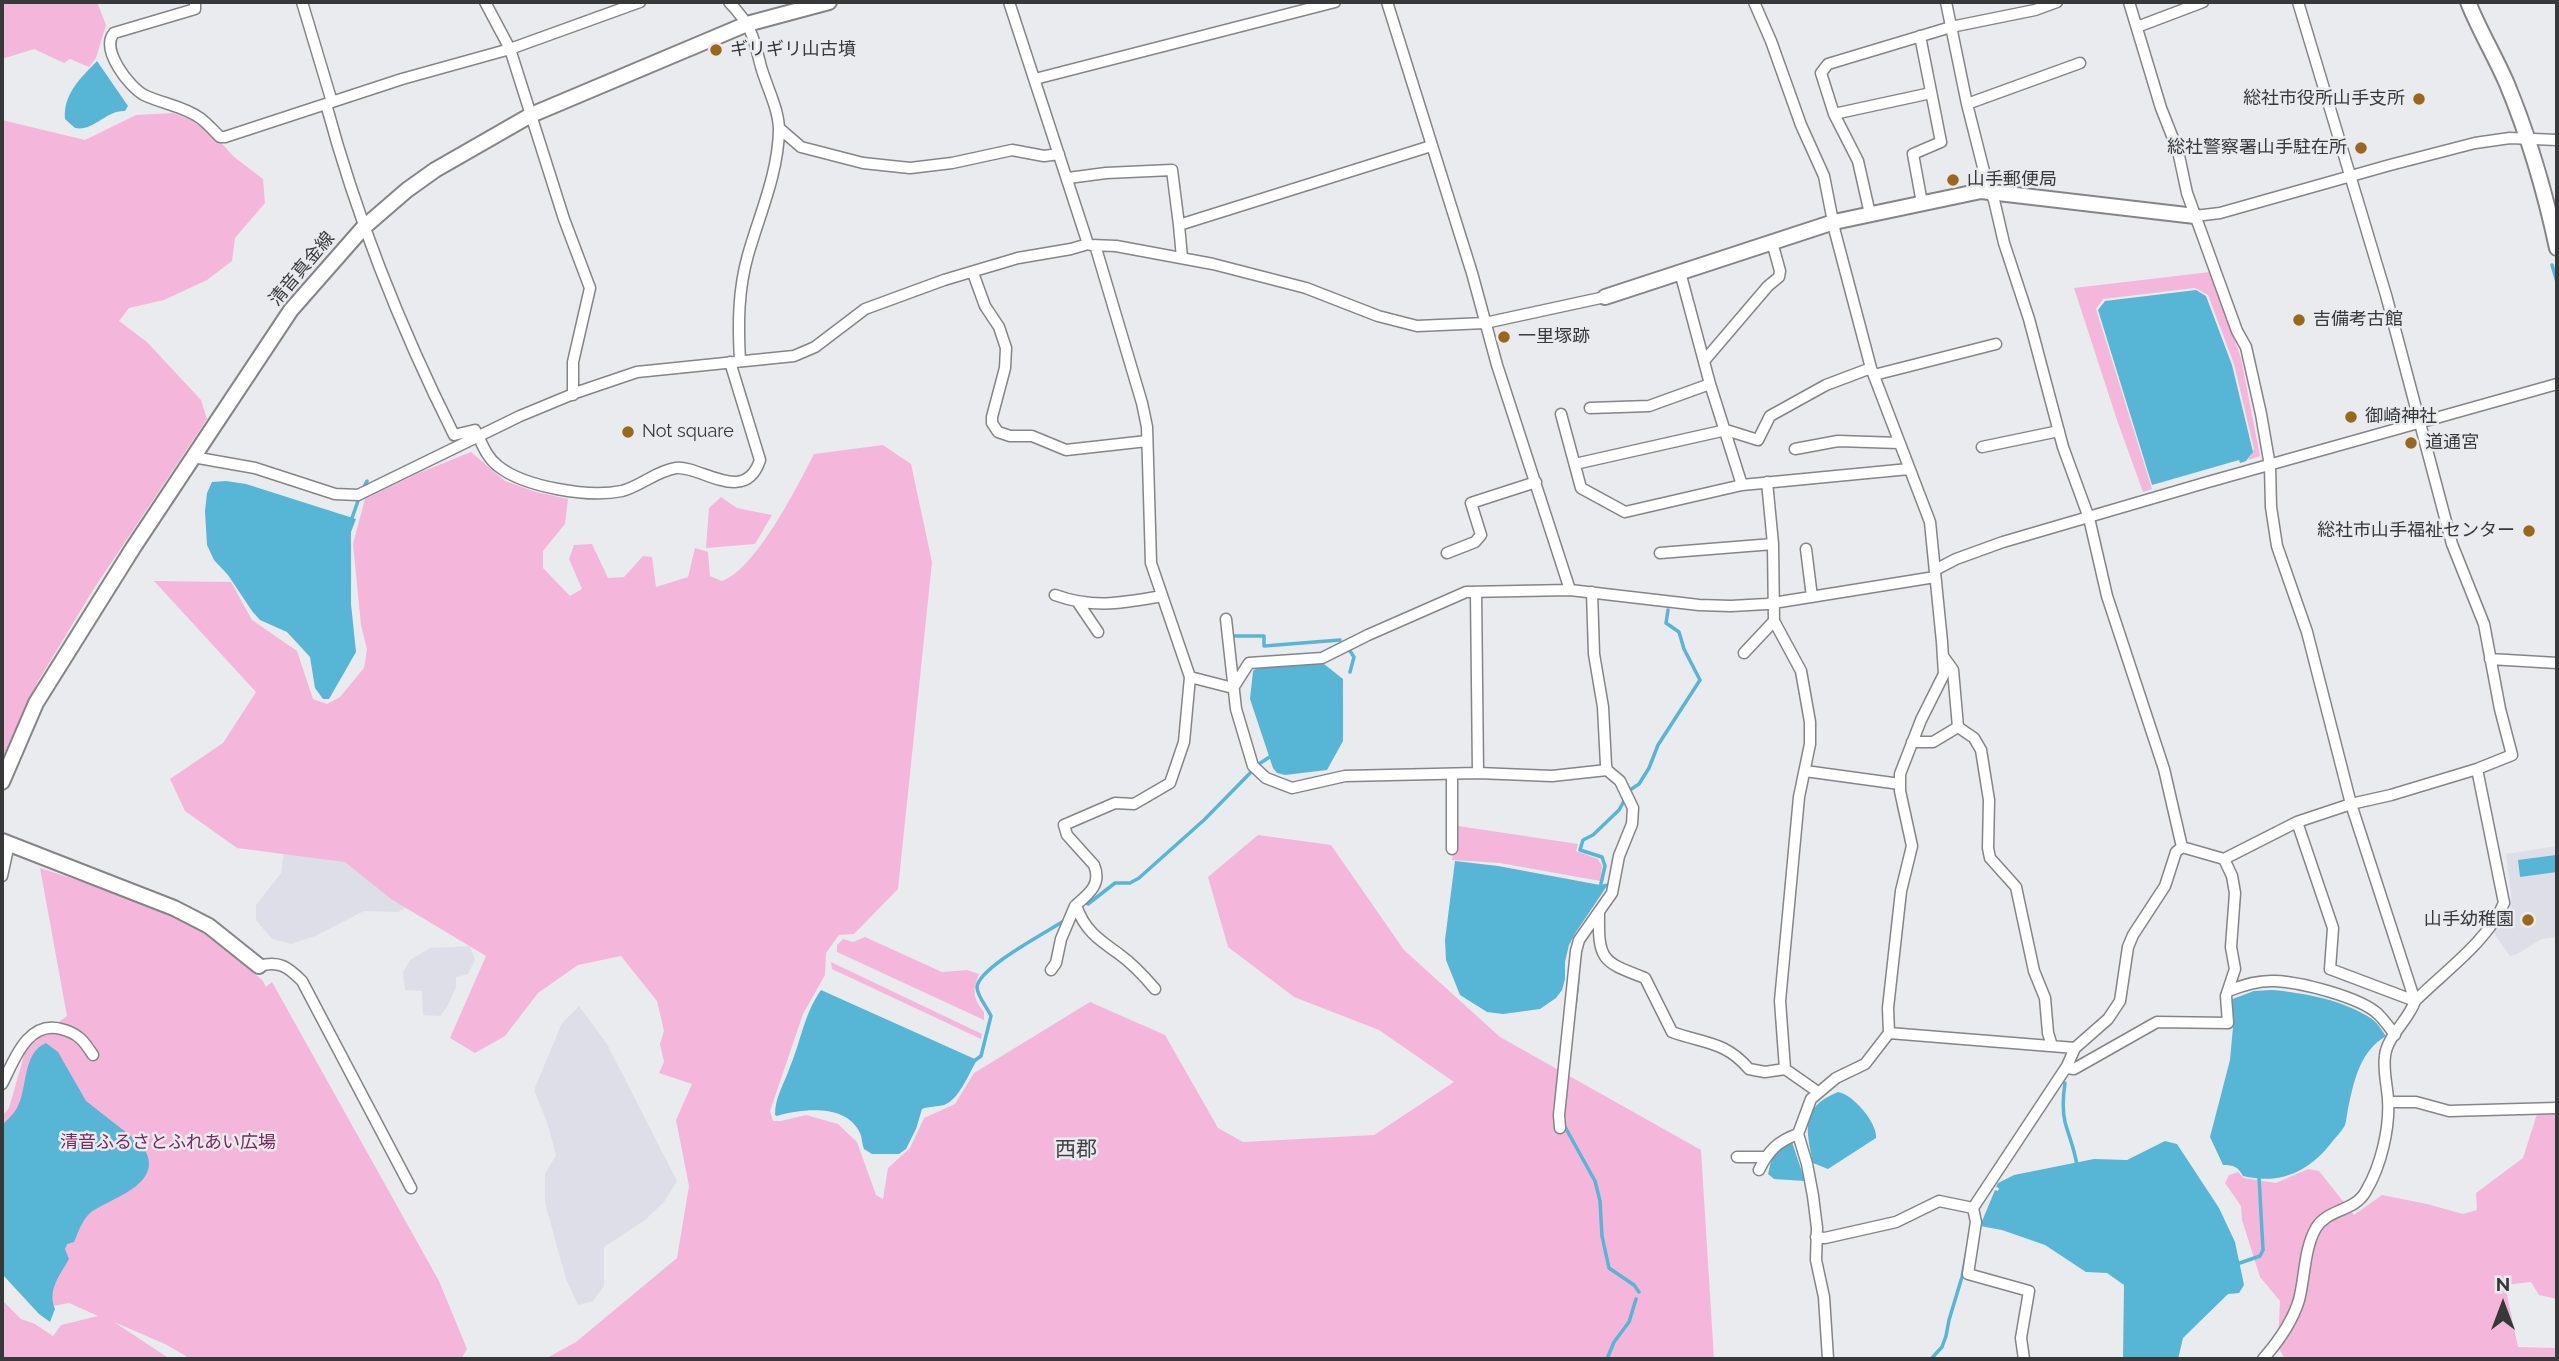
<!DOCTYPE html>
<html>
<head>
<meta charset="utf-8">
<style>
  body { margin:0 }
  #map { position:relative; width:2559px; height:1361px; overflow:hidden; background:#eaebee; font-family:Raleway,sans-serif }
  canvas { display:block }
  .frame { position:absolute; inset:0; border:4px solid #373839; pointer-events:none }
  .north { position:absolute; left:2468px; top:1270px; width:70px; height:70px; -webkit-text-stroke:5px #eaebee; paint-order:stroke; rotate:0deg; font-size:19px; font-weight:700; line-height:28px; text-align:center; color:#373839 }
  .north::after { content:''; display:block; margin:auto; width:24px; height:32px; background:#373839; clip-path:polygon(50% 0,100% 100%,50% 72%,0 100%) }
</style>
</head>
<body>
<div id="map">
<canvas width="2559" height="1361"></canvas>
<div class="frame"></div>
<div class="north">N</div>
</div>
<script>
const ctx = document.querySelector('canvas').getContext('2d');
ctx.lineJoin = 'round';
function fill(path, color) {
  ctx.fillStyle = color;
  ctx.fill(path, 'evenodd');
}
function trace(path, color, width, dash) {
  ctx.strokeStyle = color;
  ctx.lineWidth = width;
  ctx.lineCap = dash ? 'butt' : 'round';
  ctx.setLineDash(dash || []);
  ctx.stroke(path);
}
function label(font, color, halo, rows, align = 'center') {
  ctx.font = font + ' Raleway,"Noto Sans JP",sans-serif';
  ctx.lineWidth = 5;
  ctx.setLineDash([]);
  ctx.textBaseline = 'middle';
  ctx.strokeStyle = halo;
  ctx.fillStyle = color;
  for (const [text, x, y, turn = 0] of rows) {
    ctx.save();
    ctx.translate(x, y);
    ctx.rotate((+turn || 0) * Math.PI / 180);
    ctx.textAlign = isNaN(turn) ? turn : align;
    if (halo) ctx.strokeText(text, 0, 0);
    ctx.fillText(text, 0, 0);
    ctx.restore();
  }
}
const built = new Path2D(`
  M 285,844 L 447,888 L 398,912 L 364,911 L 315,936 L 291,944 L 272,939 L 256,920 L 256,905 L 281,873 Z
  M 2557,846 L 2557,937 L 2542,939 L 2517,954 L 2510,956 L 2493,932 L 2505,910 L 2510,909 L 2511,894 L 2506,854 Z
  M 470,946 L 475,960 L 468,974 L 456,977 L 456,987 L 447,1007 L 440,1016 L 423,1015 L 422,991 L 405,990 L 403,973 L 410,960 L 430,948 Z
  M 579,1006 L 607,1044 L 677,1181 L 664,1202 L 645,1220 L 604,1247 L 604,1286 L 593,1301 L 578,1305 L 566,1279 L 545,1203 L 545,1174 L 556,1155 L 547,1122 L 534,1090 L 562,1023 Z`);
const green = new Path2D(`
  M 2,2 L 97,2 L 106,25 L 96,58 L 89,67 L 70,59 L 64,63 L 34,49 L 2,59 Z
  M 173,113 L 191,120 L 216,137 L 233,156 L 263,179 L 265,203 L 235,238 L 232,261 L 207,280 L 164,300 L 129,308 L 119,321 L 147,342 L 201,400 L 207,419 L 93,590 L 37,683 L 2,760 L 2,120 L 85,140 L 136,115 Z
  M 2210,272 L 2241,358 L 2260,456 L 2248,460 L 2254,449 L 2234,364 L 2208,295 L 2195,288 L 2103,299 L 2096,309 L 2152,489 L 2143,492 L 2117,420 L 2074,288 Z
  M 883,445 L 911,464 L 932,562 L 898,889 L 854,934 L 839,935 L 826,953 L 825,975 L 803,1014 L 770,1111 L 773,1121 L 781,1121 L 806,1115 L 838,1124 L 857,1142 L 876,1195 L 883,1199 L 888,1168 L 910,1148 L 924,1118 L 955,1104 L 974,1073 L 1090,1002 L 1165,1035 L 1218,1128 L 1243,1142 L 1374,1135 L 1454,1082 L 1379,1030 L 1294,997 L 1228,947 L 1208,877 L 1258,835 L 1331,845 L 1404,950 L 1500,1037 L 1701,1150 L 1714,1359 L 545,1359 L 576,1342 L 677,1258 L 689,1186 L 676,1120 L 692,1084 L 659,1073 L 664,1062 L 660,1044 L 664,1031 L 657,1001 L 621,956 L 578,965 L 538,993 L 505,1036 L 475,1053 L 450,1038 L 486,956 L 391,899 L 345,862 L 237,848 L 185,811 L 170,779 L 223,743 L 256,692 L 154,581 L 231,582 L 252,620 L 297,651 L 313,699 L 327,704 L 340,697 L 364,668 L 367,649 L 361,625 L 353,544 L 365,499 L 419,473 L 471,452 L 505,481 L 536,492 L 568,499 L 565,524 L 543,551 L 543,568 L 570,596 L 582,589 L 569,559 L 574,545 L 592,544 L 608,578 L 624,577 L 643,556 L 652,557 L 656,587 L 688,577 L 695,548 L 708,552 L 710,576 L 722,581 C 756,569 797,487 814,454 Z
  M 721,497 L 737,508 L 772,515 L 755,544 L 706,548 L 709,508 Z
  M 1458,826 L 1578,844 L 1576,851 L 1598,859 L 1602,866 L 1600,881 L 1500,863 L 1452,860 Z
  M 40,868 L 194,918 L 263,981 L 266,987 L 272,982 L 439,1281 L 467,1349 L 461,1359 L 191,1359 L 165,1344 L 114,1322 L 170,1359 L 2,1359 L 2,1300 L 21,1319 L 35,1324 L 53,1336 L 61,1325 L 98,1316 L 69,1303 L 36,1309 L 2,1273 L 2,1116 L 9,1108 L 27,1045 L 67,1016 Z
  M 865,937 L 942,972 L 967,970 L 979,974 C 972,991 973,998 984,1012 L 984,1020 L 837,952 L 837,945 L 843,939 L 853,942 Z
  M 831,962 L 982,1034 L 981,1039 L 832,969 Z
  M 2557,1113 L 2557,1299 L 2539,1295 L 2531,1282 L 2505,1285 L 2518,1347 L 2557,1348 L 2557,1359 L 2285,1359 L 2278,1347 L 2280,1301 L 2260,1277 L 2242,1220 L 2241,1206 L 2225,1183 L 2229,1175 L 2238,1172 L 2244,1178 L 2276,1183 L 2308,1169 L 2319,1171 L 2354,1215 L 2382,1195 L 2427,1204 L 2463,1214 L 2477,1210 L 2476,1193 L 2523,1158 L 2537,1114 Z`);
const water = new Path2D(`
  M 97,61 L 128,106 L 125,111 C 106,110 93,132 75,128 L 65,119 C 63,93 82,77 97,61 Z
  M 2196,290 L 2206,296 L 2232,365 L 2253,452 L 2246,461 L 2240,463 L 2239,460 L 2152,485 L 2098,310 L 2105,301 Z
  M 226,481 L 246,484 L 356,519 L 351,532 L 351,604 L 356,652 L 329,699 L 323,699 L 315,688 L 310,657 L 287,632 L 260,620 L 252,611 L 228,575 L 214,560 L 207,545 L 205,511 L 207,493 L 212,482 Z
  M 1324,664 L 1343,679 L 1343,741 L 1327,770 L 1285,775 L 1277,773 L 1273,768 L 1250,699 L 1253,671 L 1258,667 Z
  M 2556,855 L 2557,872 L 2520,877 L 2518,860 Z
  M 1455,861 L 1498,866 L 1600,885 L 1609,883 L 1576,932 L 1569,945 L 1565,962 L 1565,979 L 1562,990 L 1556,998 L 1540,1009 L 1503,1014 L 1487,1012 L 1460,995 L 1446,960 L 1445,940 Z
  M 821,990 L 977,1060 C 969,1073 959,1100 944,1105 C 937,1107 929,1106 922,1109 L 916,1129 L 906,1149 L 899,1154 L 872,1154 L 864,1149 C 862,1144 862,1137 860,1133 C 846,1103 801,1109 777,1116 L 775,1115 C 775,1097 784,1084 790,1067 C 801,1041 804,1014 821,990 Z
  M 2272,990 C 2305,993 2344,1000 2372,1019 C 2378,1023 2382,1031 2386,1036 C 2361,1051 2355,1077 2349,1104 C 2347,1111 2347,1119 2345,1125 C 2342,1131 2336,1137 2332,1142 C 2309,1172 2280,1185 2243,1176 C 2238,1167 2234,1165 2223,1165 L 2210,1137 L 2230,1060 L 2233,1027 L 2230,1005 L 2233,1004 L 2230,1000 L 2254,991 Z
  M 46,1043 L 58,1052 L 86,1101 L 141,1144 C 170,1183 112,1197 90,1213 C 82,1220 78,1233 74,1242 L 67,1244 L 65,1249 L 69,1259 C 60,1275 47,1290 55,1309 L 50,1322 L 39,1314 L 2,1274 L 2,1125 C 7,1120 13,1115 17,1108 C 28,1088 22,1053 46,1043 Z
  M 1838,1092 C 1853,1094 1878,1124 1876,1138 L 1828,1169 L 1813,1163 C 1806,1129 1800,1107 1838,1092 Z
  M 1786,1141 L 1792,1142 L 1805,1181 L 1774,1179 L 1768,1174 L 1772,1157 Z
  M 2165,1141 L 2177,1144 L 2219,1208 L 2235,1242 L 2244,1285 L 2239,1293 L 2228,1294 L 2183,1338 L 2178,1359 L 2123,1359 L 2124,1285 L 2107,1273 L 2086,1272 L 2045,1245 L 2002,1230 L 1980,1226 L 1995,1190 L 1998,1191 L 1999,1188 L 1996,1187 L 1998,1183 L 2014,1175 L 2094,1159 L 2127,1160 Z`);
const stream = new Path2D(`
  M 2552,265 L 2557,282
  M 365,485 L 367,481
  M 351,521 L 359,498
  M 1233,636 L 1264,636 L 1264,646 L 1340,640
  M 1350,672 L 1354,657 L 1350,651
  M 1600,888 L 1605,866 L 1602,857 L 1580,850 L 1583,840 L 1593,835 L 1619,810 L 1630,790 L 1639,784 L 1649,768 L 1658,745 L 1700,680 L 1684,649 L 1679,632 L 1666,623 L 1668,610
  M 1088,904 L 1115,883 L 1130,883 L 1139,878 L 1204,820 L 1259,764 L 1271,756
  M 1575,1007 L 1578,979
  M 974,1061 L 981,1056 L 991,1016 C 987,1007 977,996 977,987 C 979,967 1049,931 1067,919
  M 2065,1083 C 2063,1096 2062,1109 2065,1122 C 2069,1137 2075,1150 2077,1166
  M 1564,1125 L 1595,1181 L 1600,1201 L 1602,1236 L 1609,1268 L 1634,1285 L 1639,1292
  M 2237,1264 L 2260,1256 L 2263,1250 L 2259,1177
  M 1607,1359 L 1614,1342 L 1629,1322 L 1636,1299
  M 1931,1359 L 1942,1347 L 1946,1336 L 1949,1320 L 1962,1277 L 1967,1250`);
const street = new Path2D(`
  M 195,2 L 195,9 L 114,33 C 100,49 129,87 144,95 C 163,104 183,106 200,118 C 207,123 213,130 220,137 L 225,137 L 402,79 L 510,49 L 640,2
  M 302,2 L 332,102
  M 485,2 L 510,49 L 564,219 L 590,288 L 573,362 L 573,395
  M 729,2 C 750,24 753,34 760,63 C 765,84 779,108 779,130 C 778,174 760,213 748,255 C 738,290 738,324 740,361
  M 1387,2 L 1472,273 L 1497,365 L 1570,590
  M 1754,2 L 1771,41 L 1801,125 L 1824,176 L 1835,232 L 1871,368 L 1930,522 L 1942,642 L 1944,674 L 1921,720 L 1900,774 L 1900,791 L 1912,846 L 1901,891 L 1888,1008 L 1889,1033 L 1865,1064 L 1836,1078 L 1811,1099 L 1798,1134 L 1807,1164 L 1813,1196 L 1817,1228 L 1816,1260 L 1824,1297 L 1828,1359
  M 1946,2 L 1967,104 L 1987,183 L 1994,200 L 2004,243 L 2029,319 L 2063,447 L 2089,518 L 2107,596 L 2164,769 L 2182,847
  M 2129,2 L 2161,108 L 2178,151 L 2187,193 L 2237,331 L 2246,347 L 2261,414 L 2270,466 L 2271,507 L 2277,546 L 2307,632 L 2351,804 L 2415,1001 C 2409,1020 2387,1036 2385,1056 C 2383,1070 2387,1085 2388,1099 C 2390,1128 2381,1166 2366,1191 C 2355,1212 2328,1208 2316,1228 C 2304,1249 2305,1277 2299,1300 C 2292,1323 2278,1342 2263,1359
  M 2137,27 L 2203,2
  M 1920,36 L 1941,142 L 1913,154 L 1922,203
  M 1035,79 L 1335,2
  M 326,104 C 357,219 401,329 454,435 L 475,430 C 482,443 486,457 498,466 C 524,487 589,498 622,491 C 641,486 656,471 676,468 C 700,465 745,506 760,460 L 730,362
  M 1967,104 L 2080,63
  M 1834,114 L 1931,93
  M 779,128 L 801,147 L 863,163 L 910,168 L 952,163 L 1012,150 L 1044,156 L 1059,154
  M 1068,178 L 1106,173 L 1172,170 L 1179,225
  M 1870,214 L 1858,161 L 1834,114 L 1821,73 L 1828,64 L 1951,27 L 2035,10 L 2057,2
  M 2195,216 L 2220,213 L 2390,165 L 2475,143 L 2510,138 L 2557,140
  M 1091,245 L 1116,246 L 1213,264 L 1306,288 L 1378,316 L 1417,326 L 1485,323 L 1605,297
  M 1095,245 L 1142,403 L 1147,427 L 1151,563 L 1190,677 L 1184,742 L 1170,783 L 1134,804 L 1115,803 L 1064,825 L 1067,835 L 1094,865 C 1102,884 1089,894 1076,905 C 1084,930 1099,940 1119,954 C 1133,964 1144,976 1155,989
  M 1182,258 L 1179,225 L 1431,146
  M 1680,272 L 1710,384 L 1742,485
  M 973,273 L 985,306 L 999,327 L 1006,348 L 1005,368 L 992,417 L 992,423 L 998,432 L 1010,436 L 1032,436 L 1066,450 L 1147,441
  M 1704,361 L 1768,286 L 1779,277 L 1780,271 L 1772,242
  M 1874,375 L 1996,344
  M 1590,408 L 1649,406 L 1710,384
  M 1561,414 L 1581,488 L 1625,512 L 1742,485 L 1909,469
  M 1982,447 L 2059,431
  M 1795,449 L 1838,441 L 1899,443
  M 193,457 L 255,468 L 335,494 L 358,495 L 520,416 L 578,392 L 637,372 L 794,356 L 815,347 L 865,309 L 944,280 L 1018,258 L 1071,249 L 1088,244 L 1009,2
  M 1575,464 L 1726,430 L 1758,440 L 1770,416 L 1826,385 L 1871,368
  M 1767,482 L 1773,544
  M 1806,549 L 1812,597
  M 1447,553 L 1475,542 L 1481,535 L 1471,503 L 1536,482
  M 1660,553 L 1773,544 L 1774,621 L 1801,671 L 1810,722 L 1810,744 L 1799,797 L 1780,1001 L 1785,1069
  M 1935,570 L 1956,559 L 2003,542 L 2208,482 L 2557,384
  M 1476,592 L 1478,773 L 1552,776 L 1607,770
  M 1055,595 C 1094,609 1122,603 1162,596
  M 1079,604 L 1098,632
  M 1226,619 L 1236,709 L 1253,766 L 1266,778 L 1292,788 L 1345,776 L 1478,773
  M 1744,653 L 1774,621
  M 1943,656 L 1953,670 L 1958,727 L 1974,738 L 1981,750 L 1989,800 L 1988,848 L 1990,858 L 2016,887 L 2034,971 L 2045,998 L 2048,1033 L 2052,1046
  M 2490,659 L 2557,663
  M 1190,677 L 1233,688
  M 1233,688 L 1249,663 L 1322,658 L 1368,635 L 1466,592 L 1570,590 L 1699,605 L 1731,606 L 1767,604 L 1935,577
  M 1912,742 L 1933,742 L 1958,727
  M 1805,771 L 1900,784
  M 1452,774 L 1452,849
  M 2297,822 L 2333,928 L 2330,969 L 2415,1001 C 2445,971 2487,942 2504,903 L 2477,769
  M 2182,847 L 2224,859 L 2297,822 L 2351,804 L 2391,795 L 2477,769 L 2512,755 L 2500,709 L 2484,624 L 2452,544 L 2386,295 L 2298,2
  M 2,876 L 9,844
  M 1599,914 C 1598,961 1603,962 1645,978 L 1672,1032 C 1705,1044 1725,1041 1749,1069 L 1765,1072 L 1785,1069 L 1818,1092
  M 259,966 C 279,960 288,967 302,981 L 411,1188
  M 1051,970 L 1056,963 L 1061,939 L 1075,906
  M 2228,991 C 2243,985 2258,980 2275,981 C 2300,982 2360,997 2378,1014 C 2384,1020 2390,1028 2395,1035
  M 1889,1033 L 2075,1048
  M 2066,1068 L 2074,1069 L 2157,1022 L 2228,1023 L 2226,996 L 2235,969 L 2231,947 L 2235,893 L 2232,876 L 2224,859
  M 2,1084 C 14,1061 27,1020 61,1029 C 78,1033 84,1041 93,1055
  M 2388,1102 L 2416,1102 L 2449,1111 L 2557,1108
  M 1560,1128 L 1559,1115 L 1576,951 L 1579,940 L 1612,893 L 1619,856 L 1632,824 L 1633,808 L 1620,781 L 1607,770 L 1606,765 L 1603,707 L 1594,654 L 1592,592
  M 1737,1157 L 1765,1157
  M 1759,1170 C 1768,1151 1778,1141 1798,1134
  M 1973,1208 L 2067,1066 L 2075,1048 L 2108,1019 L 2120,1001 L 2128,947 L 2133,935 L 2165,886 L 2176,852 L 2182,847
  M 1973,1208 L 1976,1222 L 1968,1274 L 2029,1291 L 2021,1338 L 2024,1359
  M 1816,1237 L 1825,1238 L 1896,1222 L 1939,1201 L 1973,1208`);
const secondary = new Path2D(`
  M 2468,2 C 2479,30 2495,56 2507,84 C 2529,137 2545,192 2557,248
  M 1605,297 L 1834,222 L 1981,191 L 2195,216
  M 2,782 L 36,703 L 133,548 L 291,310 L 363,228 L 407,190 L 435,170 L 531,115 L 747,24 L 829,2
  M 2,841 L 174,908 L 209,926 L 259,966`);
const markers = [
  [716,50,7,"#9a681c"],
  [2419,99,7,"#9a681c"],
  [2361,148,7,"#9a681c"],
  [1953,180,7,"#9a681c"],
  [2299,320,7,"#9a681c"],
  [1504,337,7,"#9a681c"],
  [2351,417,7,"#9a681c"],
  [628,432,7,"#9a681c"],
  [2411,443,7,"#9a681c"],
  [2529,531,7,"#9a681c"],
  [2528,920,7,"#9a681c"]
];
const poiNames = [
  ["ギリギリ山古墳",730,50],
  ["総社市役所山手支所",2405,99,"right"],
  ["総社警察署山手駐在所",2347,148,"right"],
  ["山手郵便局",1967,180],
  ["吉備考古館",2313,320],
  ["一里塚跡",1518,337],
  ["御崎神社",2365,417],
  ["Not square",642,432],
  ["道通宮",2425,443],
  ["総社市山手福祉センター",2515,531,"right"],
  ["山手幼稚園",2514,920,"right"]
];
const streetNames = [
  ["清音真金線",302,269,-50]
];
const parkNames = [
  ["清音ふるさとふれあい広場",168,1143]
];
const quarterNames = [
  ["西郡",1076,1150]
];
fill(built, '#dddee7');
fill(green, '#f5b6db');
fill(water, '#57b5d6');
trace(stream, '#57b5d6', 3.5);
trace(street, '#858588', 13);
trace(secondary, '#858588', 18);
trace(street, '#fff', 10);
trace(secondary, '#fff', 14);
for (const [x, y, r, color] of markers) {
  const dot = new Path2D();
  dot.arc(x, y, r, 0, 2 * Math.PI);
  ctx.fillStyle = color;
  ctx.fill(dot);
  trace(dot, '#eaebee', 2.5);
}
label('18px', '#373839', '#eaebee', poiNames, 'left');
label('18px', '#373839', '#eaebee', streetNames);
label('18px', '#79275e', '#eaebee', parkNames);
label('21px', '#414244', '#eaebee', quarterNames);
</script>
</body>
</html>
